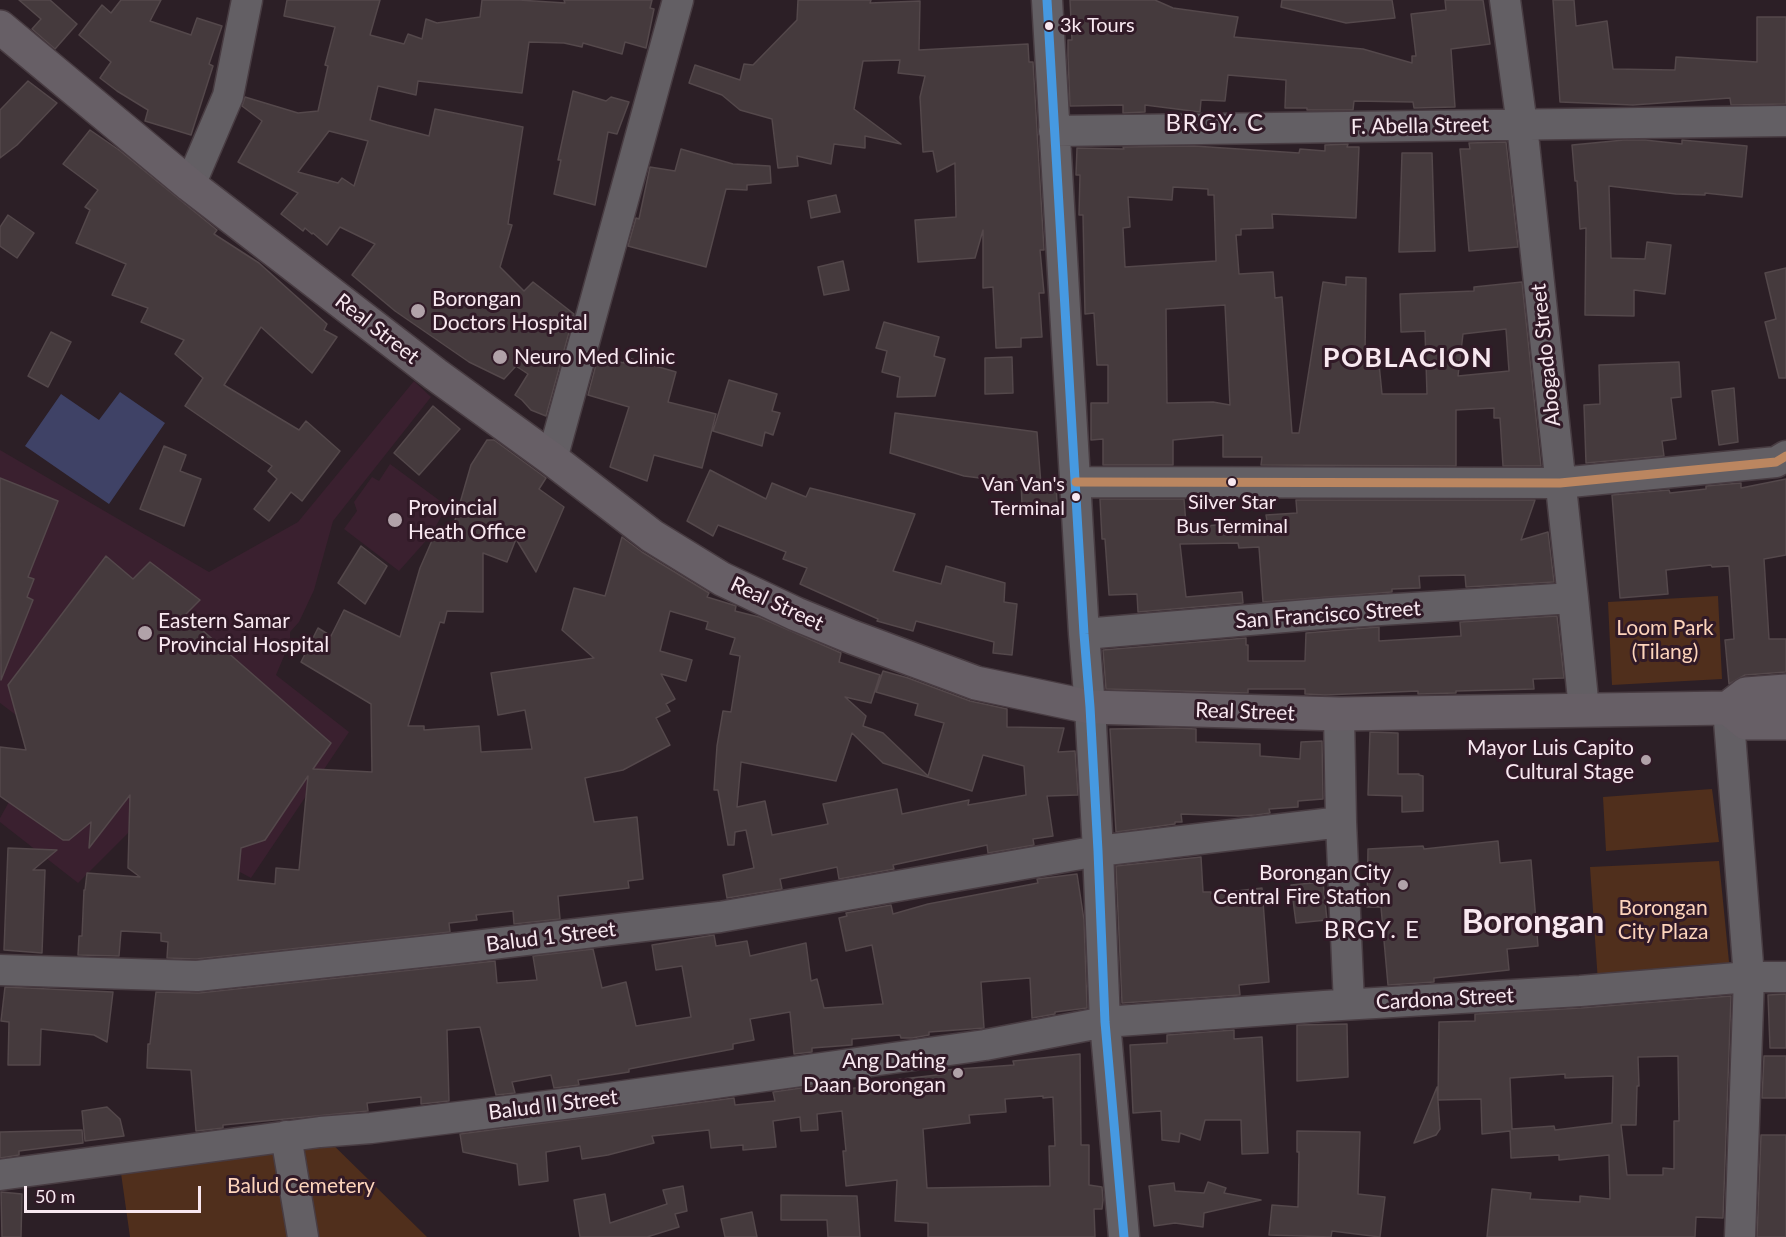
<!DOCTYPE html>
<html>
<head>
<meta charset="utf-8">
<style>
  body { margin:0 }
  #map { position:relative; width:1786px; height:1237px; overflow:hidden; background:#2c1f26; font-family:Lato,sans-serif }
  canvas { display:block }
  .scale { position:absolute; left:24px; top:1186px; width:177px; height:27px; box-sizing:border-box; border:3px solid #f8e8f0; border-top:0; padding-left:8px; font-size:18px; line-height:21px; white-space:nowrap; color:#f8e8f0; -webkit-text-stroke:4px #311a27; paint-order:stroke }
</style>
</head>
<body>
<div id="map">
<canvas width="1786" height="1237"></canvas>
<div class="scale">50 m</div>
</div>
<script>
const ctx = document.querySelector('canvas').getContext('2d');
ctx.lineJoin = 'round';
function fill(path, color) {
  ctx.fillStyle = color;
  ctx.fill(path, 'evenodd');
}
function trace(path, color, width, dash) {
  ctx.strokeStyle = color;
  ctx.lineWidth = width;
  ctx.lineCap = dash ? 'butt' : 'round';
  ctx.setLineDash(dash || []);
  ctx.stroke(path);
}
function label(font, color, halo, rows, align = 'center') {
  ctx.font = font + ' Lato,sans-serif';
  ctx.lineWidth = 6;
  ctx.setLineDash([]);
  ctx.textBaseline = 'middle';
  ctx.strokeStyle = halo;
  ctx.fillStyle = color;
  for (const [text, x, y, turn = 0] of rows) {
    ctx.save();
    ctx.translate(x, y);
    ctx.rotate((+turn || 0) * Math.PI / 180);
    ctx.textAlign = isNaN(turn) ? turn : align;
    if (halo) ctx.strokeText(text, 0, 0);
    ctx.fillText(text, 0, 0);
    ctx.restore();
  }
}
const built = new Path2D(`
  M 414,381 L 431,397 L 333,521 L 314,590 L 299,622 L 290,632 L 290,642 L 276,675 L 349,732 L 251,878 L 142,819 L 78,883 L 0,822 L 0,818 L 45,737 L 0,703 L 0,663 L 12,639 L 0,634 L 0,450 L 209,572 L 298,522 Z
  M 390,464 L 447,506 L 431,535 L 399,571 L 344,529 L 357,511 L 354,502 L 372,477 L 379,481 Z`);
const green = new Path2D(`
  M 1718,596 L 1722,679 L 1612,685 L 1608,602 Z
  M 1712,789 L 1719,842 L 1606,851 L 1603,797 Z
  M 1719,861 L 1730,972 L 1598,982 L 1590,867 Z
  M 320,1132 L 427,1237 L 130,1237 L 119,1159 Z`);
const water = new Path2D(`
  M 120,392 L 165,423 L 109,504 L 25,446 L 61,394 L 99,420 Z`);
const building = new Path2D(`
  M 19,0 L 50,0 L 77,24 L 55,49 L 32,29 L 41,19 Z
  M 121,0 L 161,0 L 150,21 L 191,35 L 197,18 L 222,26 L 209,64 L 213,66 L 191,135 L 145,121 L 148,110 L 117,91 L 100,78 L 111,62 L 79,35 L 102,5 L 111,13 Z
  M 287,0 L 380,0 L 370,35 L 404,44 L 408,34 L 422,39 L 426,19 L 437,23 L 480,17 L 482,0 L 519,0 L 565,3 L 564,0 L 652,0 L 650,8 L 654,9 L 646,48 L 625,42 L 622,54 L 583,43 L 582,47 L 564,43 L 529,42 L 522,93 L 418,81 L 416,95 L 378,86 L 370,120 L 387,125 L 429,136 L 435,109 L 523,127 L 508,224 L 512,225 L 500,267 L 524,291 L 533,282 L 574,314 L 546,416 L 531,410 L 522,400 L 515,395 L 528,374 L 516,366 L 504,379 L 469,362 L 395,311 L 352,275 L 375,244 L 340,227 L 327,245 L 313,233 L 312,234 L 305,228 L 303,231 L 281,214 L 298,193 L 238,162 L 262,121 L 242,106 L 245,97 L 298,113 L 318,111 L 328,66 L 325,65 L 335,27 L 284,16 ZM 329,131 L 368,141 L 354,186 L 342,178 L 338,183 L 298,172 Z
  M 798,0 L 871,0 L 870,3 L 920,1 L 919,50 L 1028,44 L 1029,62 L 1033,62 L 1044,250 L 1040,250 L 1044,293 L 1039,293 L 1042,337 L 1021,338 L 1021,347 L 996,348 L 993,287 L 983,288 L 983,230 L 975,258 L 918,262 L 915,220 L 956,217 L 955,163 L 937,172 L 933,151 L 923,152 L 920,97 L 925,76 L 898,73 L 900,60 L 863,61 L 854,109 L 901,144 L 865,136 L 865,148 L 834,144 L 831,164 L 797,156 L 798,166 L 778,168 L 772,119 L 740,110 L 722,95 L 689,83 L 695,65 L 740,80 L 744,64 L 753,65 L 797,20 Z
  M 1070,0 L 1155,0 L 1173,8 L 1238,17 L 1234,37 L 1363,49 L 1412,63 L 1412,56 L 1416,56 L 1411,14 L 1446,10 L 1445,0 L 1483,0 L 1490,44 L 1451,49 L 1455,107 L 1414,108 L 1413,102 L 1354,101 L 1353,110 L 1307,110 L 1307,108 L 1285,108 L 1286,80 L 1228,75 L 1225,101 L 1201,100 L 1200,112 L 1145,105 L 1145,112 L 1123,113 L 1123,105 L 1070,106 L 1068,56 L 1068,40 L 1072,40 Z
  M 1282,0 L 1392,0 L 1395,18 L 1346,23 L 1281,7 Z
  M 1553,0 L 1574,0 L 1576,26 L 1607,21 L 1613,69 L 1675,70 L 1676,57 L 1757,62 L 1757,17 L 1786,17 L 1786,104 L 1731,105 L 1730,98 L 1633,105 L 1560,102 Z
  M 28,81 L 57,103 L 17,145 L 0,158 L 0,110 Z
  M 573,91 L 606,101 L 611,97 L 629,102 L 617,134 L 608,132 L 595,205 L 554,194 L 561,160 L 558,160 Z
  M 90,130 L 119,150 L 217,230 L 214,234 L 259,263 L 327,324 L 324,330 L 337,337 L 312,373 L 261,327 L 224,385 L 299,430 L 306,421 L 340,451 L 302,501 L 291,492 L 269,521 L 254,509 L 277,479 L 268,471 L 272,466 L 185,406 L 203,378 L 175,354 L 184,340 L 141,322 L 148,308 L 112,295 L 126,264 L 76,243 L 90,210 L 85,207 L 98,190 L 63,164 Z
  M 1624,140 L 1645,140 L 1682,144 L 1682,140 L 1747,146 L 1742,197 L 1705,193 L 1705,195 L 1676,194 L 1609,186 L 1611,258 L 1645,259 L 1647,242 L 1671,245 L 1665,294 L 1634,290 L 1634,316 L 1585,315 L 1586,228 L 1580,229 L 1577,181 L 1575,181 L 1572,145 Z
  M 1506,142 L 1518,247 L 1469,251 L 1460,149 L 1470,149 L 1469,143 Z
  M 1348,144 L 1347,147 L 1359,147 L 1356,218 L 1272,214 L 1273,228 L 1241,229 L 1241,235 L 1236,235 L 1239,274 L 1273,272 L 1275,298 L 1282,297 L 1292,433 L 1299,433 L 1323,282 L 1346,285 L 1346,277 L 1366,278 L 1365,356 L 1378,354 L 1382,394 L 1427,394 L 1425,331 L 1401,332 L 1400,294 L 1474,291 L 1474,287 L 1522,282 L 1541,466 L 1503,466 L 1500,418 L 1494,418 L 1494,408 L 1456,410 L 1456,466 L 1261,465 L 1262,457 L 1223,457 L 1223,435 L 1173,440 L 1173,465 L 1103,465 L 1103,439 L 1091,440 L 1091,403 L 1108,403 L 1108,365 L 1097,365 L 1094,313 L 1085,314 L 1083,215 L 1079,215 L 1080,175 L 1076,175 L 1077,148 L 1124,149 L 1123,147 L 1194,146 L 1299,153 L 1300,149 L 1325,151 L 1325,145 ZM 1173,187 L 1208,189 L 1208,195 L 1214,195 L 1216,261 L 1125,267 L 1123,228 L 1130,227 L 1128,197 L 1172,200 ZM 1225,305 L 1230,405 L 1213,402 L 1167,403 L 1166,309 ZM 1506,329 L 1509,371 L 1458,376 L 1463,334 Z
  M 681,149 L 733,164 L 770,166 L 771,183 L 747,185 L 747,190 L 726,189 L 706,267 L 628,246 L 636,218 L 639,219 L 650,167 L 675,171 Z
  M 1402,153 L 1432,153 L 1435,251 L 1399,252 Z
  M 836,195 L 840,212 L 811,218 L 808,201 Z
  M 8,215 L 34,233 L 17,258 L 0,246 L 0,227 Z
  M 843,261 L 849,290 L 824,295 L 818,267 Z
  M 1786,268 L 1786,378 L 1779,378 L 1765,322 L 1776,319 L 1765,273 Z
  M 884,322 L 939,337 L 934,356 L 945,359 L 935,396 L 897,397 L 900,377 L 882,372 L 887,351 L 876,348 Z
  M 51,332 L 71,342 L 48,387 L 28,376 Z
  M 598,357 L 624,363 L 625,357 L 676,372 L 668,402 L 716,414 L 702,468 L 654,455 L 647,481 L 610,467 L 629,407 L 588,395 Z
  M 1012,357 L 1013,393 L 985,394 L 985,358 Z
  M 1679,362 L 1681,397 L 1671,398 L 1676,439 L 1662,441 L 1664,456 L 1586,463 L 1584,405 L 1600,404 L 1599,365 Z
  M 729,380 L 777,394 L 772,411 L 780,413 L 773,435 L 765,432 L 762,446 L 713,431 Z
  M 1734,388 L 1738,442 L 1719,445 L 1712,391 Z
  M 433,406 L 460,429 L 419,475 L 394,453 Z
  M 895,413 L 1037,432 L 1041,485 L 1056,484 L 1057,503 L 1022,505 L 1021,480 L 1003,481 L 964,476 L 890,453 Z
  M 487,440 L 494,440 L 546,478 L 539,489 L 564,507 L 536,572 L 516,539 L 507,562 L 483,553 L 483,612 L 447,611 L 444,623 L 440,622 L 408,726 L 424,726 L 424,730 L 479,726 L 481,752 L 532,749 L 525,710 L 498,715 L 491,673 L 594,658 L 562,630 L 574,588 L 605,596 L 622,537 L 642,552 L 709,593 L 707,597 L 730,604 L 736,606 L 735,611 L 759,617 L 841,653 L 839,662 L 880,675 L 871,703 L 845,697 L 866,716 L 863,726 L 883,733 L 928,776 L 944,723 L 915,715 L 918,704 L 876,692 L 883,671 L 908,678 L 970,701 L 1007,709 L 1007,727 L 1064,728 L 1058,752 L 1075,751 L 1078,795 L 1047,796 L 1053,836 L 1033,839 L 1034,845 L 988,853 L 987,845 L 893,865 L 894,869 L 839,879 L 837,867 L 780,879 L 782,889 L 727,898 L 723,875 L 754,868 L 746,830 L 735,832 L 734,845 L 728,845 L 718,790 L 714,790 L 717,746 L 723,711 L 731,712 L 740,656 L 730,654 L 735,638 L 706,629 L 708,622 L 670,611 L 660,651 L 692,660 L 686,681 L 661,674 L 675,699 L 666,704 L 670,711 L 656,718 L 670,745 L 623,770 L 585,778 L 594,822 L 637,817 L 643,879 L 628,881 L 629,888 L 558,896 L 560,919 L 514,924 L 513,911 L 476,915 L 477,920 L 449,923 L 450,932 L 196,959 L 167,958 L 168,942 L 161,941 L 161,933 L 121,931 L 119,956 L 78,955 L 79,936 L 82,936 L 84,890 L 85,890 L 87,873 L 140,877 L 128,868 L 130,795 L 89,848 L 91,822 L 69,840 L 63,840 L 0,796 L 0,747 L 26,750 L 8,685 L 106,556 L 133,579 L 150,562 L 200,600 L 185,615 L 331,743 L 313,769 L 372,772 L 371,704 L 301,662 L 318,628 L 331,636 L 344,610 L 400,637 L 420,568 L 434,536 L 449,541 L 471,465 ZM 852,733 L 883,763 L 972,791 L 983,755 L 1024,766 L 1026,795 L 968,805 L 969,800 L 902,814 L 897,789 L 823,804 L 828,824 L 772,835 L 765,801 L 737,807 L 741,762 L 836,781 ZM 308,776 L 299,870 L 276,868 L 275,884 L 238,880 L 241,848 L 265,840 Z
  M 164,446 L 186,455 L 180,471 L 201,479 L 184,526 L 140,509 Z
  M 710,470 L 766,499 L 772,483 L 806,497 L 810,488 L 915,514 L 893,571 L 941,584 L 946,566 L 1005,583 L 1004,602 L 1017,604 L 1012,655 L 993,653 L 994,642 L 916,621 L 913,631 L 877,621 L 878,619 L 800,584 L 807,568 L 783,559 L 786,552 L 718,525 L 713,536 L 687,521 Z
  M 0,478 L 58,501 L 28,577 L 34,579 L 27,597 L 33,600 L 1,680 Z
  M 1786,479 L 1786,555 L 1764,559 L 1769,639 L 1786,639 L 1786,672 L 1745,675 L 1729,684 L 1725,640 L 1734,639 L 1729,566 L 1712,567 L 1711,565 L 1666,570 L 1668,594 L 1620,598 L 1612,495 L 1669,490 L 1670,493 L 1706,489 L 1706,486 L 1741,483 L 1741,488 Z
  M 1100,499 L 1184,499 L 1186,524 L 1204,523 L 1204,526 L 1267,521 L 1266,515 L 1297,513 L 1296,500 L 1535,500 L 1521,540 L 1548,532 L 1554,582 L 1466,587 L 1465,575 L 1419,576 L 1420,588 L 1392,589 L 1392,592 L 1263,602 L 1259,547 L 1239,548 L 1238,543 L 1180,544 L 1186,597 L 1242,592 L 1243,603 L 1138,612 L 1137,594 L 1109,595 L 1105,539 L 1102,539 Z
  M 361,546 L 387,566 L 365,604 L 338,583 Z
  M 1557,616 L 1564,678 L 1533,679 L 1534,689 L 1456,691 L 1456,693 L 1418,694 L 1418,691 L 1325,695 L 1305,694 L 1305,689 L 1248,689 L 1248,693 L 1106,689 L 1103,650 L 1246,638 L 1246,645 L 1248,645 L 1248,661 L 1305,661 L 1306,633 L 1379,627 L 1379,641 L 1461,636 L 1460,622 Z
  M 1176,728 L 1196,729 L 1196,742 L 1260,744 L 1260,756 L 1300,759 L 1301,742 L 1322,741 L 1323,799 L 1298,801 L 1298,807 L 1269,809 L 1270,813 L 1256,815 L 1238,816 L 1181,814 L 1182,822 L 1175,822 L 1175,824 L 1116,832 L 1110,729 Z
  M 1370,732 L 1398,733 L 1398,774 L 1419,774 L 1419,775 L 1423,776 L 1423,811 L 1402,812 L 1402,796 L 1368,795 Z
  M 1498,841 L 1500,863 L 1531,860 L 1538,946 L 1507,949 L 1509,970 L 1434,978 L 1434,982 L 1388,985 L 1381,907 L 1367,907 L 1368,849 L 1423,846 L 1424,849 Z
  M 8,848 L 57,850 L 33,870 L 45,870 L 42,953 L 4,950 Z
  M 1201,857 L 1203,892 L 1211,892 L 1211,894 L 1262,888 L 1269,982 L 1239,985 L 1240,995 L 1122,1003 L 1116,866 Z
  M 1077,874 L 1084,920 L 1087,1008 L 1055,1012 L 1055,1014 L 1032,1018 L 1030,978 L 981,982 L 984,1028 L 929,1032 L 929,1035 L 912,1038 L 901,1038 L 900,1035 L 852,1039 L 852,1045 L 812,1048 L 812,1052 L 794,1054 L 790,1012 L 750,1019 L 754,1040 L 733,1044 L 733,1049 L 629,1069 L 629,1072 L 578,1080 L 579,1085 L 554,1088 L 551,1075 L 512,1082 L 515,1093 L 496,1095 L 480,1027 L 447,1030 L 449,1101 L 421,1104 L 421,1097 L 367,1103 L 368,1111 L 223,1125 L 223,1128 L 196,1131 L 191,1070 L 147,1068 L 148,1044 L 150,1044 L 156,992 L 199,993 L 495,961 L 497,983 L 537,980 L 533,956 L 593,949 L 602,988 L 626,982 L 636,1026 L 691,1017 L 682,966 L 656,970 L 652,945 L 714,935 L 716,946 L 747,941 L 750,956 L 806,943 L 811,981 L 817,979 L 824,1008 L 883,1004 L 872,945 L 846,951 L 839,918 L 847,916 L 846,913 L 891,905 L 893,914 L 928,904 L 1038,883 L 1037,879 Z
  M 1323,882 L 1327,920 L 1296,923 L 1291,885 Z
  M 5,987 L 113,992 L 107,1042 L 94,1035 L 41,1029 L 40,1065 L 8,1065 L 9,1022 L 1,1021 Z
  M 1786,994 L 1786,1048 L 1770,1048 L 1768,995 Z
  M 1731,996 L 1723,1218 L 1696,1217 L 1695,1237 L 1487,1237 L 1492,1189 L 1531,1193 L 1530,1199 L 1580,1202 L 1580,1196 L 1610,1199 L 1609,1155 L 1559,1160 L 1559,1155 L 1511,1158 L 1510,1131 L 1482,1134 L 1481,1099 L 1438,1100 L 1439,1022 L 1475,1021 L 1475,1014 L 1581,1008 ZM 1678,1056 L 1679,1121 L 1674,1121 L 1674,1169 L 1663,1168 L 1663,1175 L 1627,1175 L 1621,1125 L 1636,1125 L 1637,1086 L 1639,1086 L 1638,1057 ZM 1565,1074 L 1565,1078 L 1613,1076 L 1612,1123 L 1555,1130 L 1554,1126 L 1512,1129 L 1510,1078 Z
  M 1347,1024 L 1348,1077 L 1297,1081 L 1297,1025 Z
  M 1234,1030 L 1234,1039 L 1262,1037 L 1268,1153 L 1242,1154 L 1241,1120 L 1205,1120 L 1200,1140 L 1180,1133 L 1179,1142 L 1162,1140 L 1161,1111 L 1133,1113 L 1130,1045 L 1167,1043 L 1167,1035 Z
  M 1080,1054 L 1081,1145 L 1089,1145 L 1089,1185 L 1102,1187 L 1103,1200 L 1102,1209 L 1094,1209 L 1095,1237 L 928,1237 L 928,1223 L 895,1221 L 897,1180 L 846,1186 L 843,1151 L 846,1151 L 842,1111 L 817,1114 L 818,1130 L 801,1131 L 800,1117 L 773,1121 L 776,1147 L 743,1150 L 743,1145 L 711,1148 L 709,1130 L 652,1136 L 654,1143 L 608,1155 L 582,1159 L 580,1146 L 546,1152 L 548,1181 L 519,1185 L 517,1164 L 463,1152 L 460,1134 L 734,1098 L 735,1105 L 775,1101 L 773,1092 L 836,1083 L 836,1090 L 894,1084 L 894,1080 L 945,1074 L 945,1070 L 1014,1065 L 1013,1061 ZM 1043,1096 L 1043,1098 L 1053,1097 L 1055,1146 L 1049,1146 L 1050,1186 L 927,1188 L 923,1129 L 970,1123 L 969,1115 L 1006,1112 L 1005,1099 Z
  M 1764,1056 L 1786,1056 L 1786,1098 L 1762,1098 Z
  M 1437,1087 L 1440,1129 L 1436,1135 L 1414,1143 Z
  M 107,1107 L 120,1119 L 124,1136 L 85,1141 L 82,1111 Z
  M 82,1130 L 83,1143 L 19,1151 L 19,1155 L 0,1158 L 0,1132 Z
  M 1297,1131 L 1360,1132 L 1358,1194 L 1385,1197 L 1380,1237 L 1332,1231 L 1331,1237 L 1269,1235 L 1272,1205 L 1298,1207 L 1299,1152 L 1297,1152 Z
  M 1761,1135 L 1786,1135 L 1786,1237 L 1757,1237 Z
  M 1208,1182 L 1226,1188 L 1224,1193 L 1261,1200 L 1204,1213 L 1203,1227 L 1175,1223 L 1154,1226 L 1149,1186 L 1174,1183 L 1175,1191 L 1204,1193 Z
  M 683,1186 L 687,1211 L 675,1214 L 679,1227 L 647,1237 L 580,1237 L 574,1200 L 605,1194 L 610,1223 L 667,1204 L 663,1190 Z
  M 1,1192 L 22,1194 L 21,1237 L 2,1237 Z
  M 781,1195 L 857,1196 L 860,1237 L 828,1237 L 827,1220 L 781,1220 Z
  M 752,1212 L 757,1237 L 725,1237 L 721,1219 Z`);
const minor = new Path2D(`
  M 1047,0 L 1084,634 L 1090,707 L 1098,851 L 1105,1022 L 1124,1237
  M 1505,0 L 1522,125 L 1573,598 L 1584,710
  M 1054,131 L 1786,121
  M 190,185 L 228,96 L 247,0
  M 552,459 L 678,0
  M 1076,482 L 1560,483 L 1776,462 L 1786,456
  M 1084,634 L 1332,613 L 1573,598
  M 1728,708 L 1749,977 L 1740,1237
  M 1341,822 L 1349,1004
  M 0,970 L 197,976 L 458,948 L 720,917 L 1098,851 L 1341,822 L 1339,714
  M 286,1136 L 303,1237
  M 0,1175 L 320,1132 L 371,1128 L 595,1100 L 985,1045 L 1105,1022 L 1324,1006 L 1580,991 L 1749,977 L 1786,977`);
const major = new Path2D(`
  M 0,27 L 190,185 L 435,374 L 552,459 L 652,536 L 722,579 L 796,614 L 852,637 L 976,683 L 1090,707 L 1339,714 L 1728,708 L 1746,694 L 1786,691
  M 1728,708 L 1746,723 L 1786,723`);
const bus1 = new Path2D(`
  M 1047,0 L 1084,634 L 1090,707 L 1098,851 L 1105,1022 L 1124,1237`);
const bus2 = new Path2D(`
  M 1076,482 L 1560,483 L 1776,462 L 1786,456`);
const markers = [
  [1049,26,5,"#f8e8f0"],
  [418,311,8,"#b1a2a9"],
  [500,357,8,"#b1a2a9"],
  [1232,482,5,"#f8e8f0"],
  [1076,497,5,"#f8e8f0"],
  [395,520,8,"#b1a2a9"],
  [145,633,8,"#b1a2a9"],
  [1646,760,6,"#b1a2a9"],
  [1403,885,6,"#b1a2a9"],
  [958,1073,6,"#b1a2a9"]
];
const busNames = [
  ["3k Tours",1060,26],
  ["Van Van's",1065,485,"right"],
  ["Terminal",1065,509,"right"],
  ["Silver Star",1232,503,"center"],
  ["Bus Terminal",1232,527,"center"]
];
const streetNames = [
  ["F. Abella Street",1420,126,-1],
  ["Real Street",377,329,38],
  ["Abogado Street",1546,355,-96],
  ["Real Street",777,604,25],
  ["San Francisco Street",1328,615,-4],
  ["Real Street",1245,712,2],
  ["Balud 1 Street",551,937,-7],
  ["Cardona Street",1445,999,-3],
  ["Balud II Street",553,1105,-7]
];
const poiNames = [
  ["Borongan",432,299],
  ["Doctors Hospital",432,323],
  ["Neuro Med Clinic",514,357],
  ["Provincial",408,508],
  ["Heath Office",408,532],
  ["Eastern Samar",158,621],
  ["Provincial Hospital",158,645],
  ["Mayor Luis Capito",1634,748,"right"],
  ["Cultural Stage",1634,772,"right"],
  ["Borongan City",1391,873,"right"],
  ["Central Fire Station",1391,897,"right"],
  ["Ang Dating",946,1061,"right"],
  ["Daan Borongan",946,1085,"right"]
];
const parkNames = [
  ["Loom Park",1665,628],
  ["(Tilang)",1665,652],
  ["Borongan",1663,908],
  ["City Plaza",1663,932],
  ["Balud Cemetery",301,1186]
];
const quarterNames = [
  ["BRGY. C",1215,123],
  ["BRGY. E",1372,930]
];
const districtNames = [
  ["POBLACION",1408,358]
];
const townNames = [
  ["Borongan",1533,922]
];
fill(built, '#3a202f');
fill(green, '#502f1c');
fill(water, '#3f4266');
fill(building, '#453a3d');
trace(building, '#54484b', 1.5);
trace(minor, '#483c42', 33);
trace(major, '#483c42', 36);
trace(minor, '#635f64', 30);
trace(major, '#675f66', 33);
trace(bus1, '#4699e1', 9);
trace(bus2, '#bb8660', 9);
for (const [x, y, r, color] of markers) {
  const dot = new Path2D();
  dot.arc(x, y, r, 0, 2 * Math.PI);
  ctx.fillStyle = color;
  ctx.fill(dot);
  trace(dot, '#311a27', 2);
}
label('20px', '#f8e8f0', '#311a27', busNames, 'left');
label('21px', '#f8e8f0', '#311a27', streetNames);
label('21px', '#f8e8f0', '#311a27', poiNames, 'left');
label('21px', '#fdd4bb', '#311a27', parkNames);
ctx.letterSpacing = '1.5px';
label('24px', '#f8e8f0', '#311a27', quarterNames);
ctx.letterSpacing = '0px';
ctx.letterSpacing = '1.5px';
label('bold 27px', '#f8e8f0', '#311a27', districtNames);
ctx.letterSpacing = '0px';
label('bold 33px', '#f8e8f0', '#311a27', townNames);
</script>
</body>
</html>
